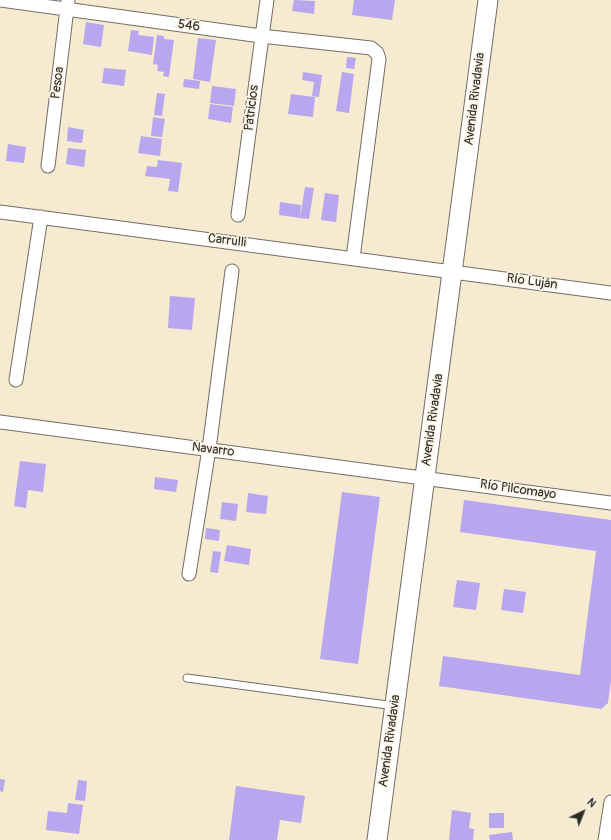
<!DOCTYPE html>
<html>
<head>
<meta charset="utf-8">
<style>
  body { margin:0 }
  #map { position:relative; width:611px; height:840px; overflow:hidden; background:#f6ead1; font-family:Pangolin,sans-serif }
  canvas { display:block }
  .north { position:absolute; left:563px; top:792px; width:40px; height:40px; -webkit-text-stroke:3px #fcf5e5; paint-order:stroke; rotate:43deg; font-size:11px; font-weight:700; line-height:16px; text-align:center; color:#2b2b2b }
  .north::after { content:''; display:block; margin:auto; width:14px; height:18px; background:#2b2b2b; clip-path:polygon(50% 0,100% 100%,50% 72%,0 100%) }
</style>
</head>
<body>
<div id="map">
<canvas width="611" height="840"></canvas>
<div class="north">N</div>
</div>
<script>
const c = document.querySelector('canvas').getContext('2d');
c.lineJoin = 'round';
function paint(path, color) {
  c.fillStyle = color;
  c.fill(path, 'evenodd');
}
function shape(rows) {
  const path = new Path2D();
  for (const r of rows) {
    path.moveTo(r[0], r[1]);
    for (let i = 2; i < r.length; i += 2) path.lineTo(r[i], r[i + 1]);
  }
  return path;
}
function strokePath(path, color, width, dash) {
  c.strokeStyle = color;
  c.lineWidth = width;
  c.lineCap = dash ? 'butt' : 'round';
  c.setLineDash(dash || []);
  c.stroke(path);
}
function write(font, color, halo, rows, align = 'center') {
  c.font = font + ' Pangolin,sans-serif';
  c.lineWidth = 3.5;
  c.setLineDash([]);
  c.textBaseline = 'middle';
  c.strokeStyle = halo;
  c.fillStyle = color;
  for (const [text, x, y, turn = 0] of rows) {
    c.save();
    c.translate(x, y);
    c.rotate((+turn || 0) * Math.PI / 180);
    c.textAlign = isNaN(turn) ? turn : align;
    if (halo) c.strokeText(text, 0, 0);
    c.fillText(text, 0, 0);
    c.restore();
  }
}
paint(shape([
  [294,0,315,1,314,14,292,11],
  [354,0,395,0,392,20,352,15],
  [86,22,104,25,101,47,83,44],
  [131,30,139,31,138,35,154,37,152,55,128,51],
  [157,35,164,36,164,39,174,40,169,77,163,76,164,72,157,71,158,65,153,64],
  [198,38,216,40,210,82,193,79],
  [347,57,356,58,354,69,346,68],
  [104,68,126,70,124,86,102,83],
  [303,72,322,75,319,97,312,96,314,82,302,80],
  [342,72,354,74,349,113,336,111],
  [184,79,200,81,199,89,183,87],
  [212,86,236,89,234,106,210,103],
  [157,93,165,94,162,116,154,115],
  [291,94,315,97,313,117,288,114],
  [210,104,233,107,231,123,208,119],
  [153,117,165,119,162,137,151,136],
  [68,127,84,130,82,143,67,141],
  [141,136,162,139,160,156,138,153],
  [8,144,26,147,24,163,6,161],
  [68,148,86,150,84,167,66,164],
  [158,160,182,163,178,192,168,191,170,179,145,176,147,166,157,167],
  [305,187,314,188,309,219,300,218],
  [325,193,339,195,336,222,321,220],
  [280,202,301,205,300,218,279,215],
  [170,296,195,298,192,330,168,328],
  [20,461,46,464,43,492,28,490,26,508,14,506],
  [155,477,178,480,176,492,154,489],
  [342,492,380,497,358,664,320,659],
  [248,493,268,496,266,514,246,512],
  [464,500,611,520,611,680,608,703,601,709,439,686,443,656,580,675,596,551,460,532],
  [222,502,238,504,236,521,220,519],
  [206,528,220,530,219,541,205,539],
  [227,545,251,549,249,565,224,561],
  [213,551,221,552,218,573,210,572],
  [457,580,480,583,476,610,453,607],
  [504,589,526,592,523,613,501,610],
  [0,779,5,780,3,792,0,791],
  [78,780,87,781,85,801,75,800],
  [236,786,305,796,301,823,280,820,277,840,229,840],
  [68,803,83,805,79,834,46,830,48,811,67,813],
  [452,810,471,813,469,828,474,829,473,840,449,840],
  [489,813,504,813,504,828,489,828],
  [512,832,513,840,490,840,489,835]
]), '#b8a6ee');
const service = shape([
  [187,678,395,706]
]);
const minor = shape([
  [0,0,261,36,371,48,377,53,379,59,353,258],
  [48,166,68,0],
  [0,212,611,293],
  [238,215,267,0],
  [16,380,41,217],
  [0,422,611,503],
  [189,574,209,449,232,271],
  [605,840,611,802]
]);
const secondary = shape([
  [377,840,488,0]
]);
strokePath(service, '#726e65', 9);
strokePath(minor, '#726e65', 15);
strokePath(secondary, '#726e65', 21);
strokePath(service, '#fff', 7);
strokePath(minor, '#fff', 13);
strokePath(secondary, '#fff', 19);
write('13px', '#2b2b2b', '#fcf5e5', [
  ["546",189,26,8],
  ["Pesoa",58,83,-83],
  ["Avenida Rivadavia",475,99,-83],
  ["Patricios",252,108,-83],
  ["Carrulli",227,241,7],
  ["Río Luján",532,282,8],
  ["Avenida Rivadavia",433,420,-82],
  ["Navarro",213,450,7],
  ["Río Pilcomayo",518,490,8],
  ["Avenida Rivadavia",390,741,-82]
]);
</script>
</body>
</html>
